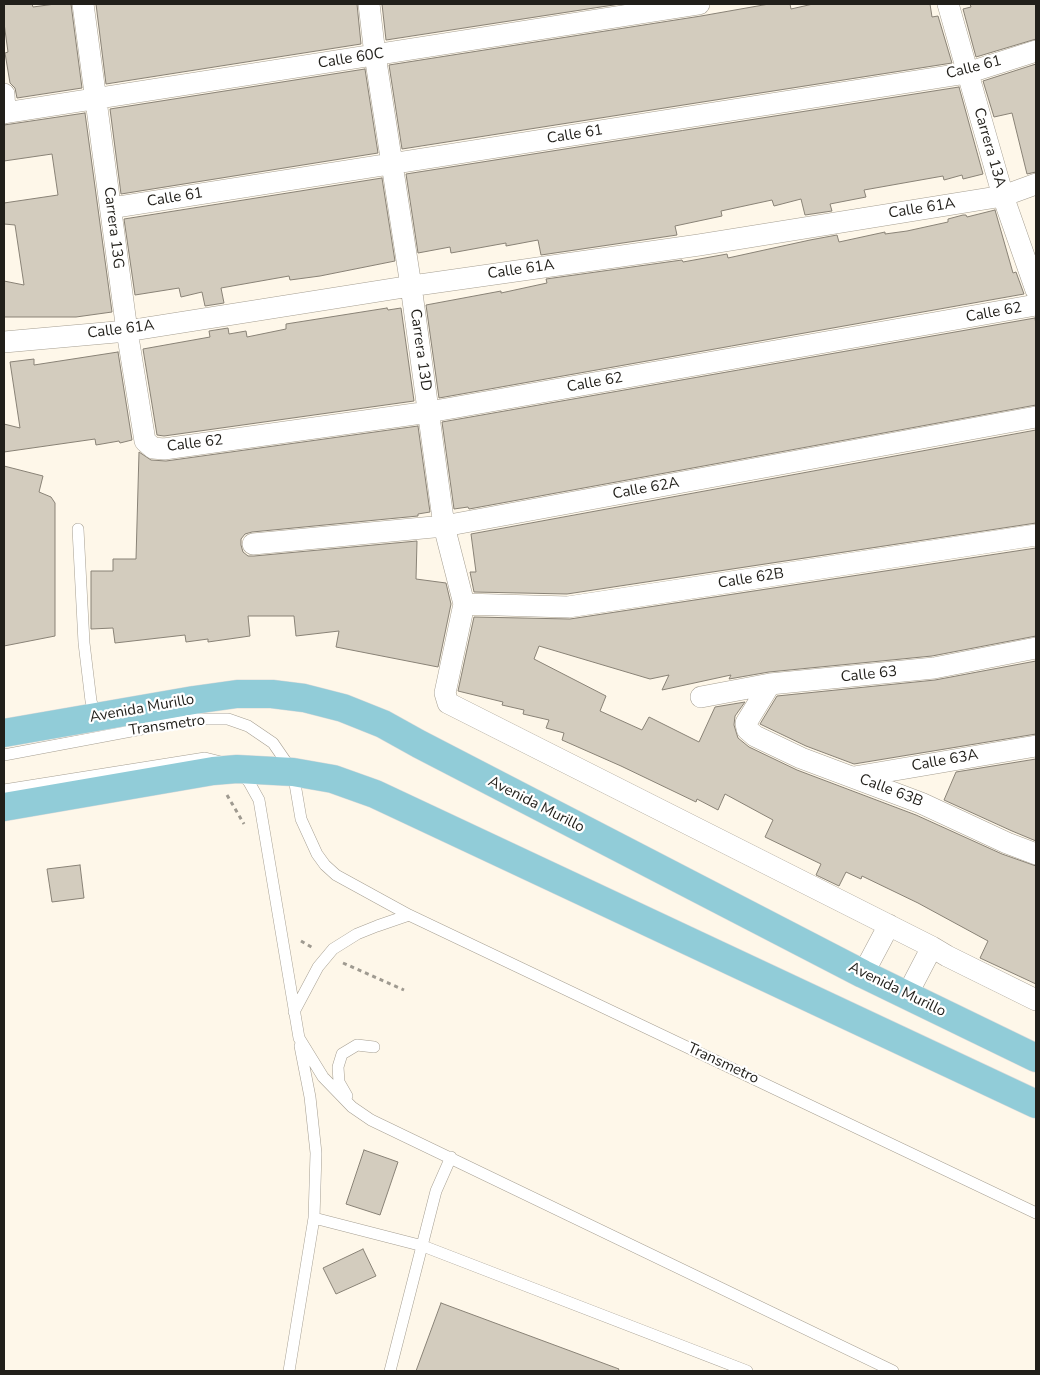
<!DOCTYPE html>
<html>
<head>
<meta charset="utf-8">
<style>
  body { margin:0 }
  #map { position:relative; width:1040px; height:1375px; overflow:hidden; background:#fef7e9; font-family:"Nunito Sans",sans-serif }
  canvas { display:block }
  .frame { position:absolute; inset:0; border:5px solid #211f1a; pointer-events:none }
</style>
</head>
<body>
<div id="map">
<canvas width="1040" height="1375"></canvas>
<div class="frame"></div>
</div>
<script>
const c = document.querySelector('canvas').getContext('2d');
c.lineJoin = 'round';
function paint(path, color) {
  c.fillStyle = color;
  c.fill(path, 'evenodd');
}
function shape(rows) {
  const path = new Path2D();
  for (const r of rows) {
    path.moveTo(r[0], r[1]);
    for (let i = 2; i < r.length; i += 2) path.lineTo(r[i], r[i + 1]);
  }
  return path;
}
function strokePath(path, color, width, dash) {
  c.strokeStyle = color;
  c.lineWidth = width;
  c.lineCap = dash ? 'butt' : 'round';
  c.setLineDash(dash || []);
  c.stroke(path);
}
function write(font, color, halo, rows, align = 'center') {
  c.font = font + ' "Nunito Sans",sans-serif';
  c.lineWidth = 4.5;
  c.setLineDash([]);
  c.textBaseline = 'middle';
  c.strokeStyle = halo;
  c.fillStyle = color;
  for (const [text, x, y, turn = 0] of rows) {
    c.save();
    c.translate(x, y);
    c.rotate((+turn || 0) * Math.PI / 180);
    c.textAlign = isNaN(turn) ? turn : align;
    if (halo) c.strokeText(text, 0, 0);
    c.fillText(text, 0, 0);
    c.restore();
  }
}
const building = shape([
  [4,4,32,4,33,7,55,4,71,4,82,88,17,98,15,88,10,83,5,53,8,52,4,23,4,4],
  [96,4,357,4,361,44,106,84,96,4],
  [382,4,620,4,386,40,382,4],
  [769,4,790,4,791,9,813,4,930,4,932,17,938,16,952,63,402,149,389,65,701,16,769,4],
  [970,4,1036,4,1036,39,976,57,963,9,971,7,970,4],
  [1036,64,1036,172,1027,174,1012,113,994,117,983,81,1036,64],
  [365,69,378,153,121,194,110,109,365,69],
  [959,87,983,174,963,179,962,175,944,180,943,176,864,190,866,197,830,204,832,211,805,215,801,199,774,206,772,200,721,211,722,216,675,226,677,235,541,255,538,240,506,246,506,243,451,253,450,247,418,253,406,174,959,87],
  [85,113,112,312,76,317,4,317,4,281,24,285,15,225,4,224,4,203,58,195,52,154,4,161,4,125,85,113],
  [382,178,395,261,320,276,290,280,289,276,221,288,224,303,205,306,202,292,181,297,179,288,135,295,124,219,382,178],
  [995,210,1013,273,1016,272,1024,294,439,398,426,305,501,291,501,293,547,283,546,279,682,260,683,262,727,254,728,258,810,240,837,235,839,242,885,232,885,234,907,231,948,222,948,219,963,215,966,215,967,217,995,210],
  [387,308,388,310,401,308,414,401,164,436,157,435,143,349,210,337,209,331,228,328,229,334,246,331,247,337,286,329,286,324,387,308],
  [1035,318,1036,325,1036,405,469,509,468,507,454,509,442,422,1035,318],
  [118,352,132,440,120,443,119,441,96,445,95,439,4,452,4,424,20,428,10,362,34,359,34,365,118,352],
  [418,426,430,512,418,514,418,516,252,532,245,534,241,539,241,545,243,552,248,556,254,556,417,541,416,579,446,583,451,604,438,667,336,647,339,631,296,636,294,616,248,616,250,636,208,642,208,639,186,642,185,635,115,643,113,628,91,629,91,571,113,571,113,559,136,559,139,452,151,460,166,461,418,426],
  [1036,430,1036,523,567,594,474,592,470,572,476,572,471,534,1036,430],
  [4,466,43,476,39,492,51,497,55,503,55,636,4,646,4,466],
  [1036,548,1036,636,932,656,769,672,729,679,731,675,662,690,669,675,650,679,539,646,534,659,606,696,600,711,642,730,649,717,699,742,715,707,745,702,735,716,734,725,738,738,749,747,797,770,916,815,1002,854,1036,866,1036,984,980,958,988,941,918,903,862,876,861,879,846,872,839,886,816,875,821,864,765,837,773,820,725,794,718,810,697,799,696,802,621,766,562,740,564,733,546,728,549,720,523,714,524,710,502,705,503,702,458,691,474,617,570,619,1036,548],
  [1036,661,1036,734,854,764,806,746,760,724,777,696,935,680,1036,661],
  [1036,759,1036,841,1012,831,944,800,956,772,1036,759],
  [80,865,84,898,52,902,47,869,80,865],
  [364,1150,398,1162,380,1215,346,1204,364,1150],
  [363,1249,376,1276,336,1294,323,1268,363,1249],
  [441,1303,619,1369,618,1371,416,1371,441,1303]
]);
paint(building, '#d3ccbe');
strokePath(building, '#898276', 1);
const service = shape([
  [78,529,84,643,91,701,96,717],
  [4,755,195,719,228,719,248,726,273,743,293,772,301,819,317,854,325,865,336,875,409,915,1036,1213],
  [240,772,249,782,259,800,299,1038,323,1077,352,1107,371,1120,893,1371],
  [4,790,205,758,221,762],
  [294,1012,318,967,333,949,357,934,377,926,409,915],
  [347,1096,339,1082,338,1067,342,1054,357,1045,374,1047],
  [314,1218,423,1246,747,1371],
  [289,1371,314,1218,316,1153,310,1097,300,1046],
  [390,1371,436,1191,451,1157]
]);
const minor = shape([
  [83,4,127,331,145,441,153,448,164,449,429,412,1036,305],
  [369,4,375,55,411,286,444,526,464,604,445,693,448,703,932,947,947,956,1036,1000],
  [948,4,1003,196,1036,290],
  [4,94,5,113],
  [4,113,699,4],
  [111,208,967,73,1036,51],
  [4,342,127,331,411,286,699,245,1003,196,1036,184],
  [253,544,444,526,1036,417],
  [464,604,568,607,1036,535],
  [770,684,746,723,747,729,755,736,801,758,921,803,1007,843,1036,854],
  [701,697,770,684,934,668,1036,648],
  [854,777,1036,746],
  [863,974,889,925],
  [907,995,932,947]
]);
const primary = shape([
  [4,733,194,700,237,694,272,694,304,698,343,708,383,724,419,744,863,974,1036,1058],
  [4,807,213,771,237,769,293,772,333,779,375,794,1036,1104]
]);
strokePath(service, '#a69f92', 12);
strokePath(minor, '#a69f92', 22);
strokePath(primary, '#dbdbda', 29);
strokePath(shape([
  [227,795,244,824],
  [301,941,313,948],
  [343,963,404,990]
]), '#9f9a90', 3, [4, 4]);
strokePath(service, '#fff', 11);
strokePath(minor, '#fff', 21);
strokePath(primary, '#91ccd8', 28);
write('15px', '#211f1a', '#fff', [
  ["Calle 60C",351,59,-9],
  ["Calle 61",974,68,-14],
  ["Calle 61",575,135,-9],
  ["Carrera 13A",989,148,74],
  ["Calle 61",175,198,-9],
  ["Calle 61A",922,209,-9],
  ["Carrera 13G",113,228,83],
  ["Calle 61A",521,270,-8],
  ["Calle 62",994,313,-10],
  ["Calle 61A",121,330,-7],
  ["Carrera 13D",420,350,82],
  ["Calle 62",595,383,-10],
  ["Calle 62",195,444,-7],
  ["Calle 62A",646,489,-10],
  ["Calle 62B",751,579,-9],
  ["Calle 63",869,675,-6],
  ["Avenida Murillo",142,709,-10],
  ["Transmetro",167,726,-8],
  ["Calle 63A",945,761,-10],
  ["Calle 63B",891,791,21],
  ["Avenida Murillo",536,805,27],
  ["Avenida Murillo",897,990,26],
  ["Transmetro",723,1064,25]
]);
</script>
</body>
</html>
